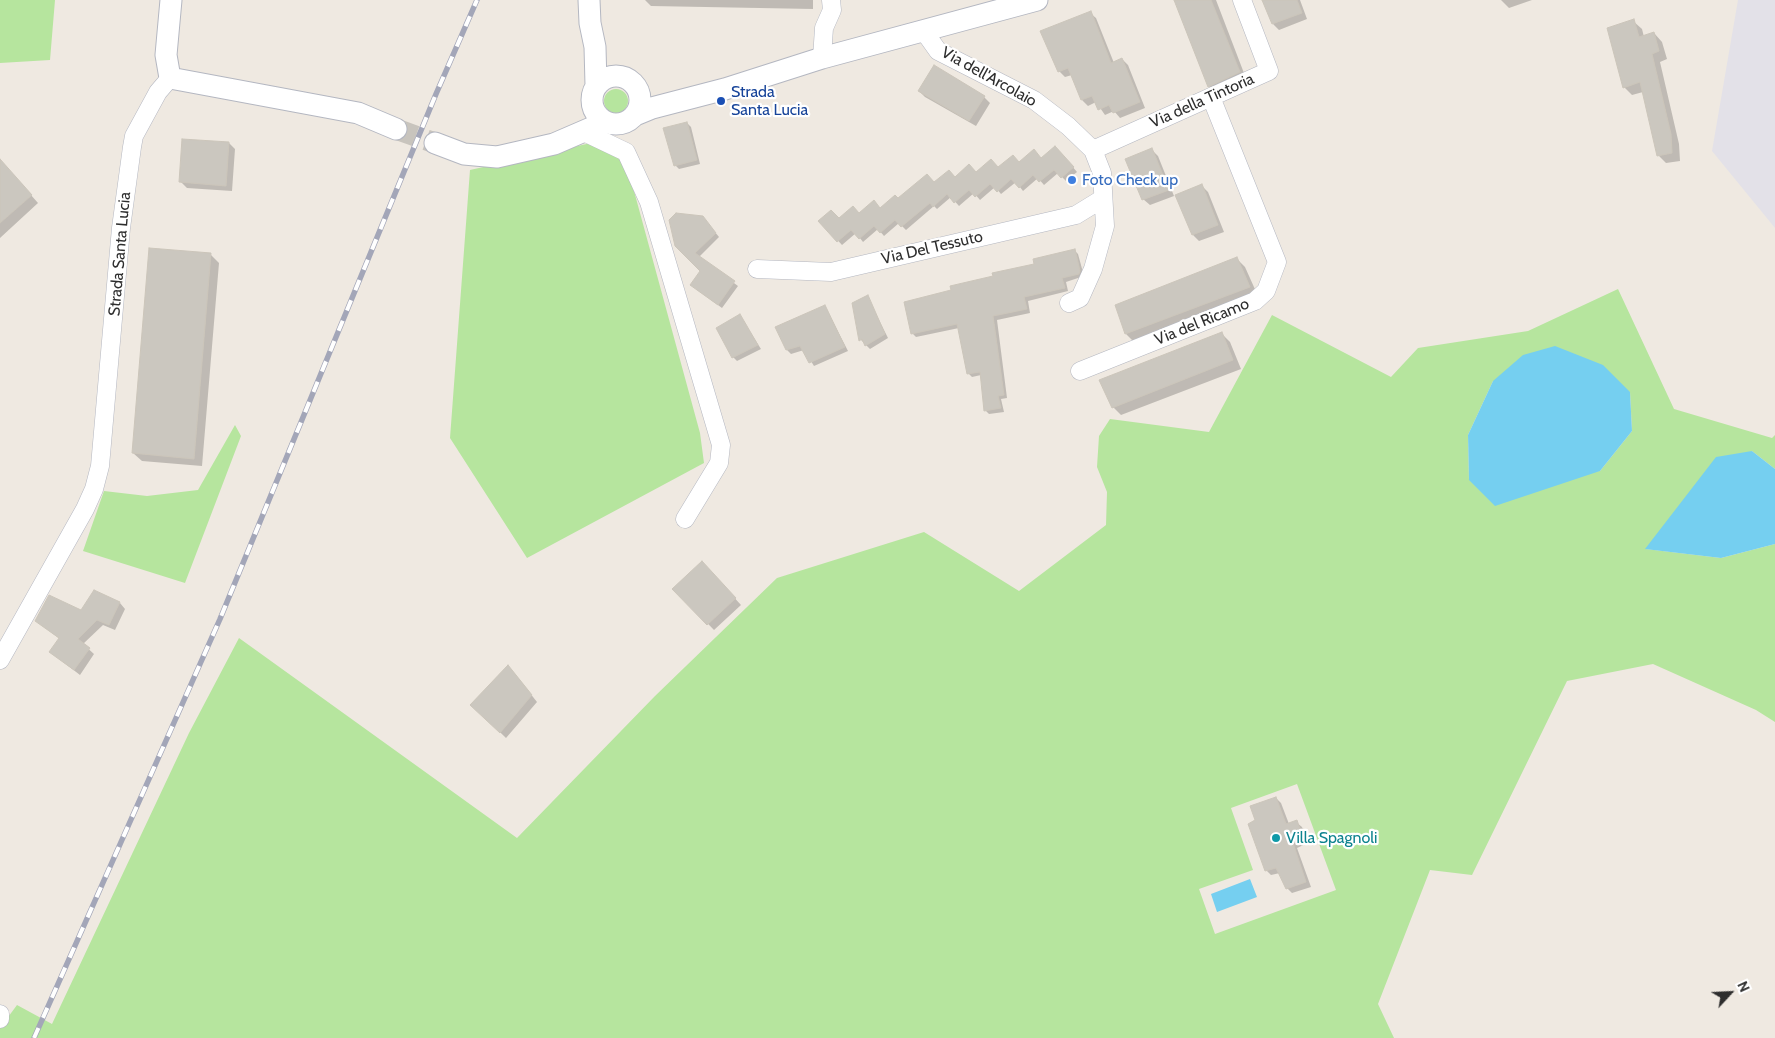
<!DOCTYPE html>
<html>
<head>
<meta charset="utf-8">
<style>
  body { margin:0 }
  #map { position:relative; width:1775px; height:1038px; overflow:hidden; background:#efe9e1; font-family:Cabin,sans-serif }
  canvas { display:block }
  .north { position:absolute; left:1705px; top:968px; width:50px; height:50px; -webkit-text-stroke:4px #fff; paint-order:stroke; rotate:65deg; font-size:14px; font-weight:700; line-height:20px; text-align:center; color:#2e2e2e }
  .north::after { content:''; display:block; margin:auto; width:18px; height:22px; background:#2e2e2e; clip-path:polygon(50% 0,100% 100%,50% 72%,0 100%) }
</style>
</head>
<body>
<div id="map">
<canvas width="1775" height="1038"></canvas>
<div class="north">N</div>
</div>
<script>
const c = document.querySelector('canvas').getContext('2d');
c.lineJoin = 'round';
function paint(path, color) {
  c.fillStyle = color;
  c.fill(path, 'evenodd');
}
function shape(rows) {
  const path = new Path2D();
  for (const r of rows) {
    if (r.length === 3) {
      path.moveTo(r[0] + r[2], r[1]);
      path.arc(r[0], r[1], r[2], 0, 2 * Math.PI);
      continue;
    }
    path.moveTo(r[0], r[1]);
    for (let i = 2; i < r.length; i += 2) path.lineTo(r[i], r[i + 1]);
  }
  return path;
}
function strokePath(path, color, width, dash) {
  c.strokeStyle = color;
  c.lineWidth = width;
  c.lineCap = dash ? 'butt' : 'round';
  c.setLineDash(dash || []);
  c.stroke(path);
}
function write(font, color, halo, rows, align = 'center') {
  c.font = font + ' Cabin,sans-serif';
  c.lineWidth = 4.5;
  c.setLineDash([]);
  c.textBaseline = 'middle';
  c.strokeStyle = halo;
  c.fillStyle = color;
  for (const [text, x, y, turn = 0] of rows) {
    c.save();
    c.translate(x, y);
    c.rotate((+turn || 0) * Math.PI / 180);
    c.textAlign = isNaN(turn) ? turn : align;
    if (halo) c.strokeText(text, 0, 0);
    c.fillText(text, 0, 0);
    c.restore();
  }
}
paint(shape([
  [1738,0,1775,0,1775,228,1712,151]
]), '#e3e1e8');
paint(shape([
  [0,0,55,0,50,60,0,63],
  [616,101,12],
  [591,143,625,158,700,433,704,463,527,558,450,438,470,170],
  [1618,289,1674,409,1772,438,1775,435,1775,469,1752,451,1646,549,1721,558,1775,544,1775,722,1756,710,1653,664,1567,681,1472,875,1430,870,1378,1004,1394,1038,0,1038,0,1028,17,1005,52,1024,189,733,239,638,517,838,655,696,777,578,924,532,1019,591,1106,525,1107,492,1097,467,1099,436,1110,419,1209,432,1272,315,1391,377,1418,348,1528,331],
  [1493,381,1630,392,1632,431,1600,471,1469,480,1468,435],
  [1297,784,1336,890,1215,934,1199,889,1253,870,1231,808],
  [235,425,241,436,185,583,83,551,104,491,147,496,198,490]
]), '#b6e59e');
paint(shape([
  [1555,346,1603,365,1630,392,1632,431,1600,471,1495,506,1469,480,1468,435,1493,381,1523,355],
  [1752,451,1775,469,1775,544,1721,558,1645,549,1716,457],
  [1250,879,1257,897,1217,912,1211,894]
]), '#75cff0');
paint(shape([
  [645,0,813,0,813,9,651,6],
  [1175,0,1216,0,1247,81,1218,94,1209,86],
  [1263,0,1300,0,1307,19,1279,30,1273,24],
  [1501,0,1532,0,1509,8],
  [1090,13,1096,18,1114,63,1122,59,1128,65,1145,108,1120,118,1114,111,1105,115,1096,102,1088,106,1082,100,1072,75,1065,77,1059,71],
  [1633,21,1642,29,1644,37,1654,33,1662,42,1667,59,1660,62,1679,144,1680,161,1666,163,1658,155,1643,92,1632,95,1624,87],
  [919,91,984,97,990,103,976,126,925,97],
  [687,123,691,127,700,164,679,169,675,165],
  [229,143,235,149,232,191,187,188,181,182],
  [1152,150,1158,156,1174,196,1150,205,1143,199],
  [1059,151,1077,172,1066,181,1058,173,1044,185,1038,178,1023,191,1016,182,1001,194,995,187,980,200,974,193,959,206,951,197,937,209,934,206,906,230,899,223,884,236,878,229,863,242,856,233,842,245,820,221,839,220,880,209,934,184,1041,159],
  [0,160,38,203,0,238],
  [1201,185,1208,192,1224,232,1199,241,1193,235,1177,195],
  [706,221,719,237,699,257,738,286,722,308,696,289,702,271,676,246],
  [1074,250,1078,254,1084,276,1066,282,1068,291,1028,301,1030,313,997,320,1007,398,1001,399,1004,412,989,414,985,410,981,375,972,377,968,373,959,328,916,337,912,333,952,291,1035,265],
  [211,255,219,263,202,466,142,461,133,453],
  [1237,259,1245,267,1258,296,1134,342,1126,334],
  [867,296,888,338,870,349,861,340,853,303],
  [825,306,848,351,814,366,804,350,791,354,787,350],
  [740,316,761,349,737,361,733,357],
  [1222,334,1230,342,1241,369,1121,415,1113,407],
  [708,569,741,605,714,630,674,589],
  [94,592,120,603,125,609,115,630,103,625,83,644,94,654,80,675,50,652,60,639,36,621,82,611],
  [514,673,537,702,506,738,472,705],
  [1276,798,1281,803,1289,824,1296,822,1302,827,1308,843,1297,848,1311,887,1292,893,1287,888,1280,873,1271,875,1266,870,1257,821]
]), '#0003');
const building = shape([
  [1174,0,1211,0,1240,72,1208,87,1174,0],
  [1262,0,1297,0,1302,13,1272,24,1262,0],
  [1091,11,1111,63,1122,58,1140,102,1113,113,1109,105,1098,110,1092,96,1081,100,1068,68,1058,72,1040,31,1091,11],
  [1634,19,1639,37,1654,32,1659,51,1652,54,1671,134,1672,153,1657,156,1640,82,1623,88,1607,28,1634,19],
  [934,65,985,96,969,121,918,91,934,65],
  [687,122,697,160,674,166,663,128,687,122],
  [182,139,229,142,226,186,179,182,182,139],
  [1055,146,1074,167,1061,178,1054,170,1039,182,1033,175,1019,188,1011,179,997,192,990,184,975,197,969,190,954,203,947,194,933,207,930,203,901,227,895,220,880,233,874,226,859,239,851,230,837,242,818,221,831,210,839,218,853,206,859,213,874,200,880,208,895,195,898,198,927,174,934,182,949,170,955,177,969,164,976,172,991,159,998,167,1013,155,1019,162,1034,149,1041,158,1055,146],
  [1152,148,1169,190,1142,200,1125,159,1152,148],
  [0,159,32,195,0,223,0,159],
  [1202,184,1218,225,1192,235,1175,195,1202,184],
  [676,213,703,216,716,233,695,253,735,281,718,305,690,285,700,271,675,246,669,220,676,213],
  [149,248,211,253,194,459,132,453,149,248],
  [1075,249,1080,271,1079,274,1062,278,1065,288,1024,297,1027,309,993,316,1004,395,998,396,1001,408,984,411,980,372,967,374,957,324,911,334,904,302,951,290,950,286,993,276,992,273,1034,264,1033,259,1075,249],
  [1237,257,1250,287,1125,334,1115,305,1237,257],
  [868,295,885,334,865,346,862,339,859,341,852,303,868,295],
  [825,305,845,347,809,363,800,346,786,350,775,327,825,305],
  [740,314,758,345,732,358,716,328,740,314],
  [1222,332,1233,360,1112,408,1099,380,1222,332],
  [702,561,736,598,707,625,672,589,702,561],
  [94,590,120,602,109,625,97,620,78,639,90,648,74,670,49,652,59,638,35,621,49,595,81,610,94,590],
  [508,665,532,695,500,733,470,705,508,665],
  [1276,797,1286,824,1297,820,1303,838,1293,843,1306,882,1286,889,1276,868,1265,871,1248,824,1255,820,1250,806,1276,797]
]);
paint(building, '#cbc7bf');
strokePath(building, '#cbc5ba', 1);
strokePath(shape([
  [396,129,435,143]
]), '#c8c4bd', 21, [21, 11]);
const minor = shape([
  [923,30,938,51,1034,100,1068,126,1093,150,1102,173,1105,226,1093,269,1080,298,1069,303],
  [822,58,824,28,832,10,831,0],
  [584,132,626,152,649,202,721,445,719,463,685,519],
  [1093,150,1269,71,1242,0],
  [757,269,831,272,1076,215,1102,199],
  [1080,371,1255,301,1266,291,1277,262,1211,97],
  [0,660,85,509,94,489,100,466,121,228,132,147,134,136,158,92,170,78],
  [0,1014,0,1019]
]);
const tertiary = shape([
  [171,0,166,55,170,78,358,113,396,129],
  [589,0,590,23,595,47,596,85],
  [616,100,24],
  [635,115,652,108,725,89,822,58,1037,0],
  [435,143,464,154,497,157,554,144,605,122]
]);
strokePath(minor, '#b4b7c1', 19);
strokePath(tertiary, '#b4b7c1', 23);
strokePath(minor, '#fff', 18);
strokePath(tertiary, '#fff', 21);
const rail = shape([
  [34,1038,220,619,436,94,477,0]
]);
strokePath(rail, '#a3a6b8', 5.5);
strokePath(rail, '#fff', 4, [11]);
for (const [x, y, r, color] of [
  [721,101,5,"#1a4fb4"],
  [1072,180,5,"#3f7fe0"],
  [1276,838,5,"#0f9aa8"]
]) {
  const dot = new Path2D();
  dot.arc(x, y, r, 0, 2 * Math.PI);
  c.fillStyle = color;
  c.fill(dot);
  strokePath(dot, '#fff', 2);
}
write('16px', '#2e2e2e', '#fff', [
  ["Via dell'Arcolaio",989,77,29],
  ["Via della Tintoria",1202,101,-24],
  ["Via Del Tessuto",932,248,-13],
  ["Strada Santa Lucia",120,254,-85],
  ["Via del Ricamo",1202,322,-22]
]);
write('16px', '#164399', '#fff', [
  ["Strada",731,92],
  ["Santa Lucia",731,110]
], 'left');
write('16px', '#366cbe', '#fff', [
  ["Foto Check up",1082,180]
], 'left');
write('16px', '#0d838f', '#fff', [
  ["Villa Spagnoli",1286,838]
], 'left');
</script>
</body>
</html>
